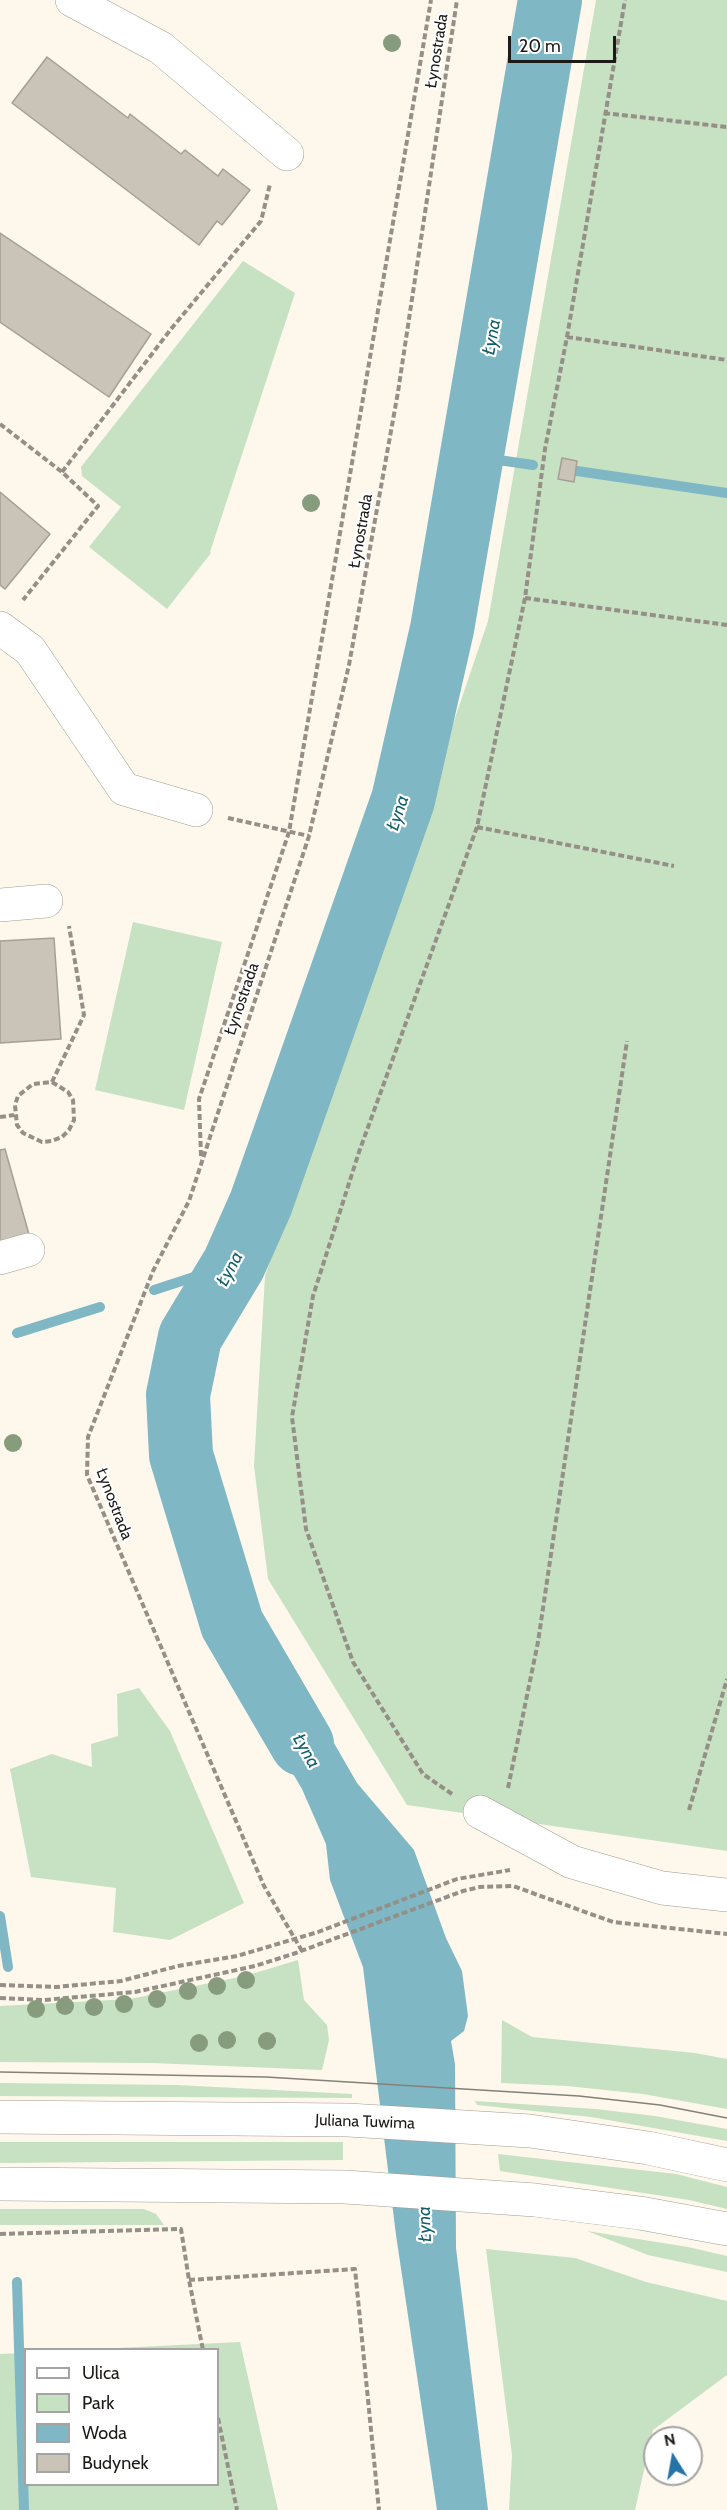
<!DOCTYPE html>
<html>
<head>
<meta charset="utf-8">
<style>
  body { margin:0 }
  #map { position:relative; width:727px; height:2510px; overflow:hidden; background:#fef7eb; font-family:Cabin,sans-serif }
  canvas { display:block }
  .legend { position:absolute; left:24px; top:2348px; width:195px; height:138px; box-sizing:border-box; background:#fff; border:2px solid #a5a4a2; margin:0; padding:8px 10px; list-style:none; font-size:18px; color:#1d1b17 }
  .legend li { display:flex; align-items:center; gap:12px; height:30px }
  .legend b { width:30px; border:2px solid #a5a4a2 }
  .north { position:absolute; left:643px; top:2426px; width:60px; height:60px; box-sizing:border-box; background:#fff; border:2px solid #a5a4a2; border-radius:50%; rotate:349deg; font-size:16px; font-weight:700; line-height:24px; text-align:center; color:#1d1b17 }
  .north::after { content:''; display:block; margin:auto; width:21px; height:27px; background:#2674a6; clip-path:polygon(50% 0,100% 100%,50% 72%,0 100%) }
  .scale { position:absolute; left:508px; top:36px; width:108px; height:27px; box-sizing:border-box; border:3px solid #1d1b17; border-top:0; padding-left:8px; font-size:18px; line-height:21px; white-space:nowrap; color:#1d1b17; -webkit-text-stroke:4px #fff; paint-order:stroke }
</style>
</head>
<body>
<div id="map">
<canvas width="727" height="2510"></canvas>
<ul class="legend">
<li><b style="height:8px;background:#fff"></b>Ulica</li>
<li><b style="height:16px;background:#c7e1c3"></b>Park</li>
<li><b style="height:16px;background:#7fb7c5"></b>Woda</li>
<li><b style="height:16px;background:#cac3b8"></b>Budynek</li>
</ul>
<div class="north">N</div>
<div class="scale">20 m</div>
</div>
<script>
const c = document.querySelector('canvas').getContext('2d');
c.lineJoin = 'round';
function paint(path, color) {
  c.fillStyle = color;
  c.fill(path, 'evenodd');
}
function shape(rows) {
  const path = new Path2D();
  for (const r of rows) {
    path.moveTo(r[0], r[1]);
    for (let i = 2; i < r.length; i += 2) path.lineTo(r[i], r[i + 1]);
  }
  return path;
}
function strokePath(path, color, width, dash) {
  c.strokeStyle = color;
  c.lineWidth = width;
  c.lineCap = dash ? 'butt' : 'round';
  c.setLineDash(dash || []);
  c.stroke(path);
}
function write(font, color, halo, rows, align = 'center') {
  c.font = font + ' Cabin,sans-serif';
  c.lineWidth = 4.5;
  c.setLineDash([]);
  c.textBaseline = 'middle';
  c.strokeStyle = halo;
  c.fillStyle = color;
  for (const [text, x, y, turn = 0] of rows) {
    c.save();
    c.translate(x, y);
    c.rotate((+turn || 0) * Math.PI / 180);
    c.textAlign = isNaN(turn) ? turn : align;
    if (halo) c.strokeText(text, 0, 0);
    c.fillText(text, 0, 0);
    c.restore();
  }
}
paint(shape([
  [596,0,727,0,727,1851,407,1805,268,1579,254,1466,265,1276,488,621],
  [243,261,295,293,210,552,211,553,167,609,89,547,121,507,82,476,81,467],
  [133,922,222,942,184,1110,95,1090],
  [139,1688,170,1731,244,1903,170,1940,113,1932,116,1888,31,1877,10,1769,52,1754,92,1767,91,1744,118,1736,117,1694],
  [298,1960,304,2000,327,2025,329,2040,322,2070,153,2063,0,2062,0,2006,130,1999,245,1976],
  [502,2020,532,2037,695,2053,727,2059,727,2109,643,2094,567,2086,501,2083],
  [0,2083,177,2085,352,2094,352,2098,0,2096],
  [475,2101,596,2109,655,2116,727,2129,727,2141,591,2117,477,2105],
  [0,2142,343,2142,343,2160,0,2163],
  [498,2154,676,2174,727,2187,727,2209,689,2200,500,2171],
  [0,2209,144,2209,156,2214,164,2225,0,2225],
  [587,2231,688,2247,727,2256,727,2272,648,2255],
  [486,2249,575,2258,646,2282,727,2301,727,2375,653,2430,635,2510,509,2510,512,2455],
  [240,2342,278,2510,0,2510,0,2354,25,2353,26,2484,218,2484,218,2350,98,2349]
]), '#c7e1c3');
paint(shape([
  [285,1658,357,1783,414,1850,446,1938,462,1971,468,2016,464,2031,451,2041,455,2064,456,2248,488,2510,437,2510,396,2235,363,1967,330,1880,326,1844,302,1789,235,1676]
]), '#7fb7c5');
strokePath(shape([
  [471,456,533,465],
  [577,471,727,493],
  [154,1290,234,1264],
  [17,1333,100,1307],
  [0,1916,8,1967],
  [17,2282,24,2510]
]), '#7fb7c5', 10);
strokePath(shape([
  [302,1744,232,1624,181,1455,178,1395,190,1337,234,1264,261,1203,403,800,442,629,550,0]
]), '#7fb7c5', 64);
const building = shape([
  [47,57,128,118,130,114,181,154,185,150,218,176,223,169,250,190,222,225,217,221,199,245,12,103,47,57],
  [0,233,151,334,109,397,0,322,0,233],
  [562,458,577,461,574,482,558,479,562,458],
  [0,492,50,534,5,589,0,585,0,492],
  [54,938,61,1039,0,1043,0,941,54,938],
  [5,1149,30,1238,0,1247,0,1150,5,1149]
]);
paint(building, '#cac3b8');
strokePath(building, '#a69f94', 1.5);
const minor = shape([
  [72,0,161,48,287,154],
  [0,628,30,650,124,789,196,810],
  [0,905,46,901],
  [0,1258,28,1250],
  [480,1812,572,1862,662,1888,727,1895]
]);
const major = shape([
  [0,2117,348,2120,530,2131,648,2148,727,2165],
  [0,2184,345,2187,535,2200,640,2213,727,2229]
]);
strokePath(minor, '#a39c92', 34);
strokePath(major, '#a39c92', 34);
strokePath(shape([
  [604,113,727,127],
  [567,337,727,360],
  [0,424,62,472,98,506,23,600],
  [62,472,171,329,261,221,270,184],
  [525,598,727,625],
  [228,818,309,836],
  [477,827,674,866],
  [52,1082,68,1092,73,1100,74,1120,69,1130,62,1137,52,1141,42,1142,23,1133,17,1125,15,1105,18,1096,33,1084,52,1082,84,1015,69,926],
  [0,1117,14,1115],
  [201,1156,199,1099,289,832,431,0],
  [508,1788,538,1642,627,1041],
  [452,1794,423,1774,353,1662,306,1529,292,1417,313,1296,359,1152,477,827,525,598,545,449,567,337,625,0],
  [689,1810,727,1679],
  [302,1951,264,1886,87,1475,88,1437,153,1271,189,1201,309,836,349,665,398,392,457,0],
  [0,1985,56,1987,121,1981,178,1966,237,1956,318,1932,457,1879,510,1870],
  [0,1998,44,2000,135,1992,255,1966,293,1954,463,1891,480,1887,513,1886,613,1922,727,1934],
  [0,2234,181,2229,189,2280,203,2350],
  [189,2280,355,2269,379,2510],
  [218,2418,237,2510]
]), '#948f87', 4, [6, 3]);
strokePath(minor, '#fff', 33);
strokePath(major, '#fff', 33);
strokePath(shape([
  [0,2072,266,2077,579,2096,660,2105,727,2118]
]), '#858179', 1.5);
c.fillStyle = '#879c7c';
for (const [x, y] of [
  [392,43],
  [311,503],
  [13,1443],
  [246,1980],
  [217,1986],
  [188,1991],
  [157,1999],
  [124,2004],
  [65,2006],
  [94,2007],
  [36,2009],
  [227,2040],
  [267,2041],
  [199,2043]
]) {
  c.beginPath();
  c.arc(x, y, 9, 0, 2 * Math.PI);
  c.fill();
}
write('16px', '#1d1b17', '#fff', [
  ["Łynostrada",437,51,-81],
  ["Łynostrada",361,531,-80],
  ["Łynostrada",242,999,-71],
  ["Łynostrada",114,1504,69],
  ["Juliana Tuwima",365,2122,2]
]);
write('italic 18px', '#135f6e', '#fff', [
  ["Łyna",492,337,-80],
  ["Łyna",398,813,-72],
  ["Łyna",230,1269,-62],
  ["Łyna",306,1751,60],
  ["Łyna",425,2224,-92]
]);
</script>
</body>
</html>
